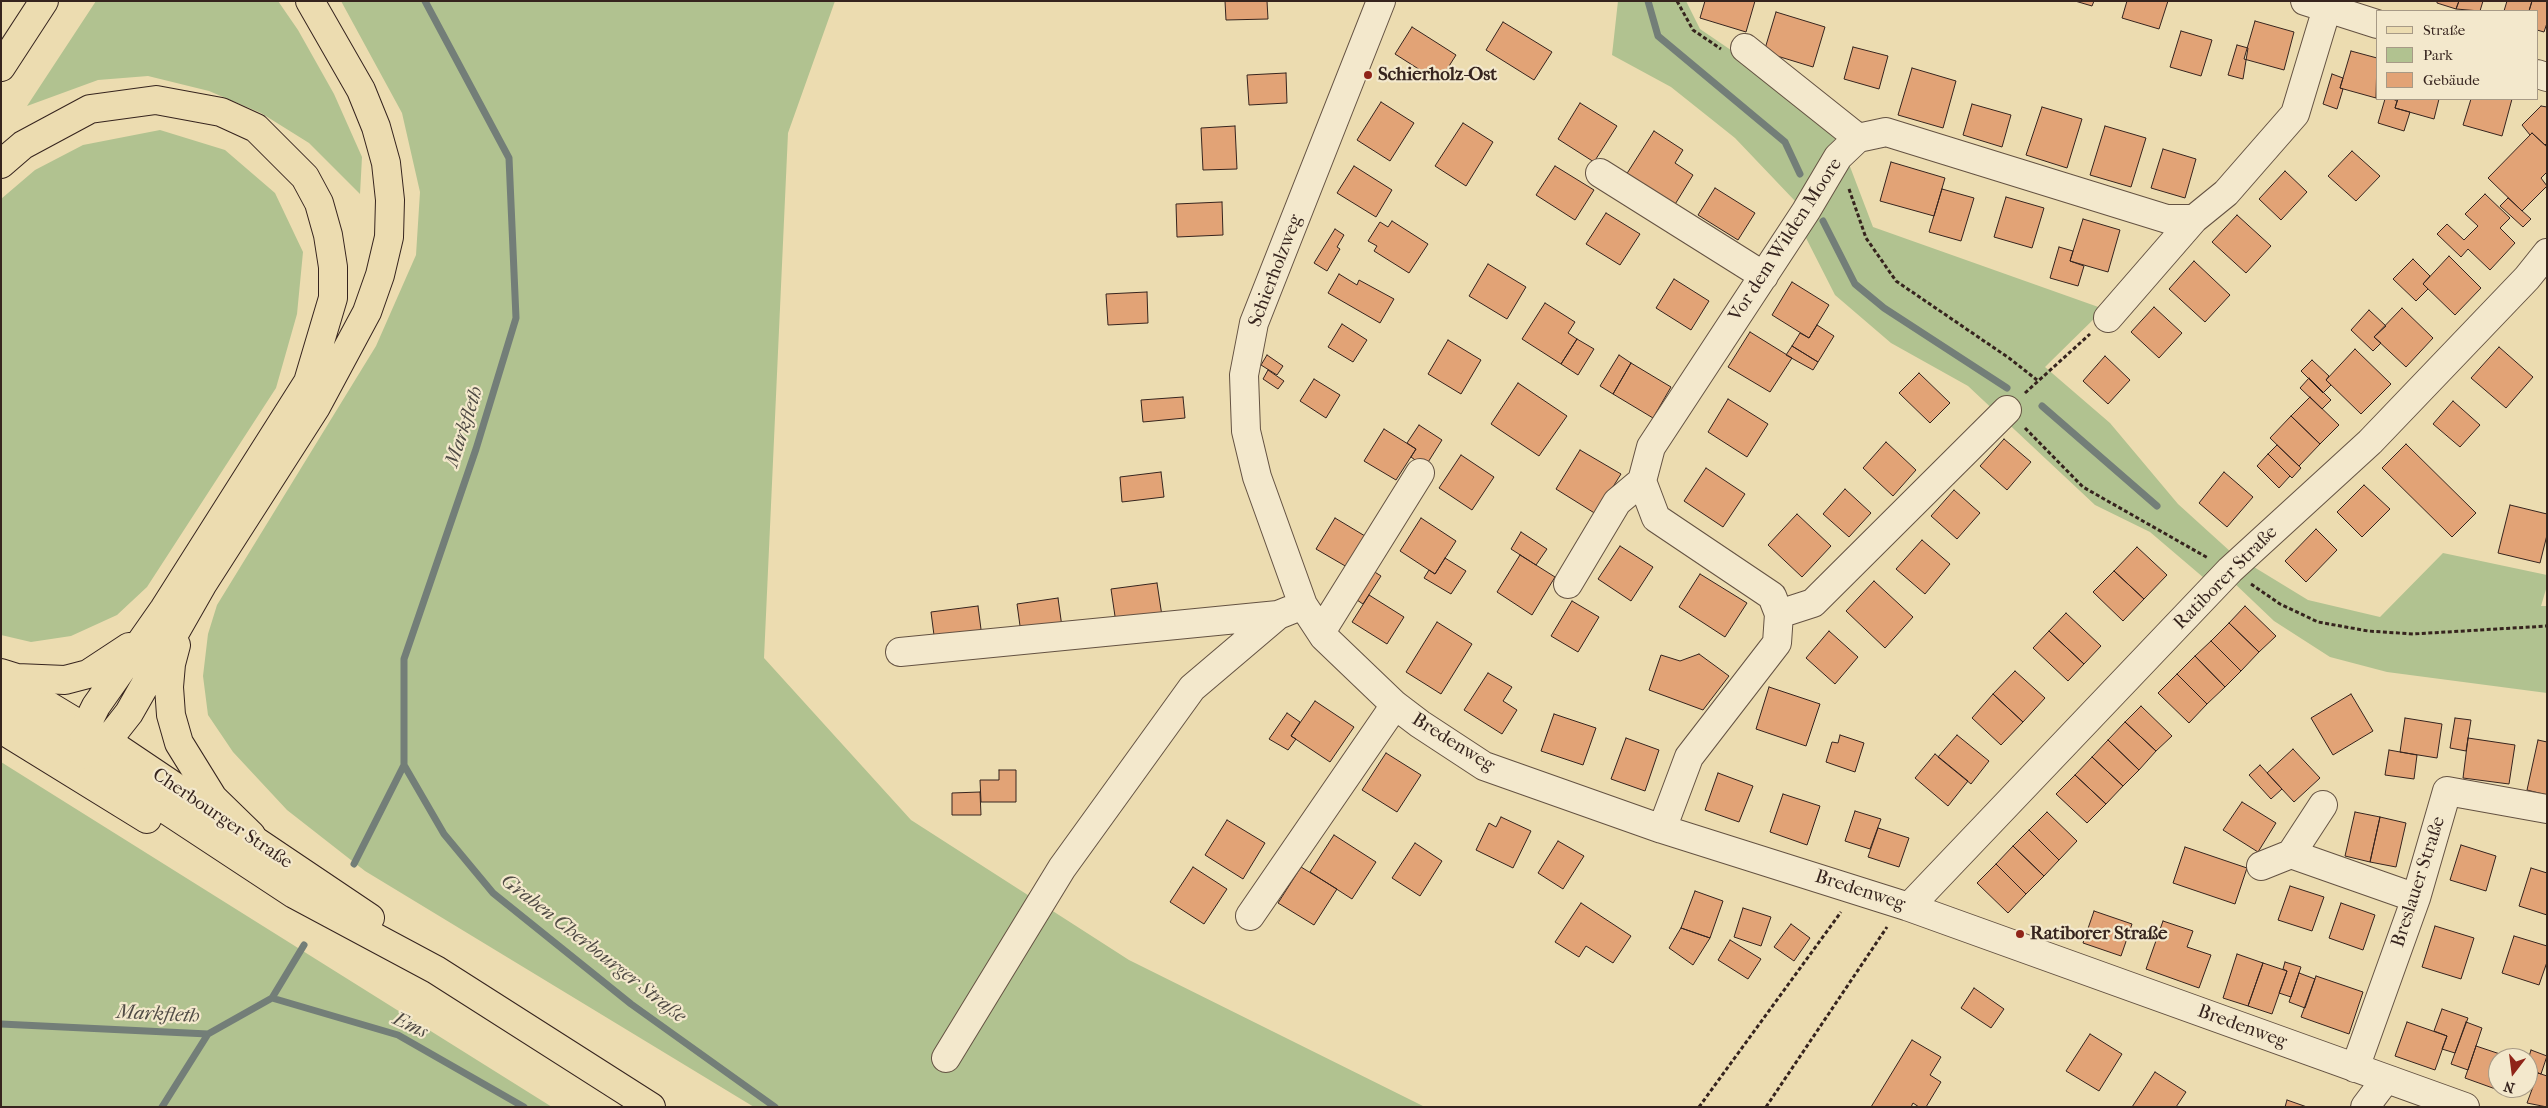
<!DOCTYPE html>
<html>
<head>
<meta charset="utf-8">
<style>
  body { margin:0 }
  #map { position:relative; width:2548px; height:1108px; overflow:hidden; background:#ecdcb0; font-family:"IM FELL French Canon",serif }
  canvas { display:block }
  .frame { position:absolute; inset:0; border:2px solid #36241e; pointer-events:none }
  .legend { position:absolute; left:2376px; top:10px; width:162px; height:90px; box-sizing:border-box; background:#f3e8cc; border:1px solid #a79a86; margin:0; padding:6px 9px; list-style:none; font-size:15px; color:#36241e }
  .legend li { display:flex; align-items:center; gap:10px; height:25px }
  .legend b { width:25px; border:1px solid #a79a86 }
  .north { position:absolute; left:2488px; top:1048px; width:50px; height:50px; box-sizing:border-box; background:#f3e8cc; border:1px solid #a79a86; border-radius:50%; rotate:195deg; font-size:14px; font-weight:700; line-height:20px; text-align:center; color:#36241e }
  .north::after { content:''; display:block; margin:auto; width:18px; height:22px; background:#8f2418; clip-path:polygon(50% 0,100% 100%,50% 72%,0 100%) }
</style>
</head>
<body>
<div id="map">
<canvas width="2548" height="1108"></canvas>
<div class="frame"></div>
<ul class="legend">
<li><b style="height:6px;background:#ecdcb0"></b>Straße</li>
<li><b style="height:14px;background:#b1c290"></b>Park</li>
<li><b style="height:14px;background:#e2a376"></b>Gebäude</li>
</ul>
<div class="north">N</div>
</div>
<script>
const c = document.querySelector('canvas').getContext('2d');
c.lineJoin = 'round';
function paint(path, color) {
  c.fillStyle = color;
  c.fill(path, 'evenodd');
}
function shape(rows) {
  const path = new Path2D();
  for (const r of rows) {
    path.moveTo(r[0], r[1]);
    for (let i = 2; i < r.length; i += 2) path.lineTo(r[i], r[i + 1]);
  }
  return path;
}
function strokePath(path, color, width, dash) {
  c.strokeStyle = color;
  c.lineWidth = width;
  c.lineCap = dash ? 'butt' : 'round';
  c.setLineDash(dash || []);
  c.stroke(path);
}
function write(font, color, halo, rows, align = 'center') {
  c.font = font + ' "IM FELL French Canon",serif';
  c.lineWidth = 4.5;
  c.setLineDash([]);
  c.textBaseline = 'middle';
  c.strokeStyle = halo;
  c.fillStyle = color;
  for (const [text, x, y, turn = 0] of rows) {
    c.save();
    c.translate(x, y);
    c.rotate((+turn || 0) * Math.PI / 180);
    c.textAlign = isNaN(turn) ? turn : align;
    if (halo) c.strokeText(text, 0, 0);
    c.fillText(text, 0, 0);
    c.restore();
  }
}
paint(shape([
  [96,1,278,1,298,30,334,94,362,157,360,194,309,143,261,113,209,91,148,76,98,80,27,106],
  [341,1,835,1,788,133,764,658,911,820,1129,960,1425,1107,754,1107,365,871,287,810,233,752,208,715,203,676,208,634,217,605,376,346,416,255,420,192,402,113],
  [1618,1,1686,1,1700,29,1747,61,1837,136,1795,201,1735,138,1671,87,1612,55],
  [160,130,225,150,275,193,303,252,297,314,276,388,147,587,117,615,71,636,31,642,1,635,1,199,35,170,83,145],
  [1849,164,1873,227,2104,309,2045,367,2110,423,2178,504,2232,553,2204,578,2150,532,2095,505,1968,386,1891,343,1835,295,1805,236],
  [2443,553,2547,575,2547,586,2541,606,2547,606,2547,693,2387,672,2330,657,2274,621,2232,581,2249,564,2308,600,2380,617],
  [1,762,552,1107,1,1107]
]), '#b1c290');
strokePath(shape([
  [1648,1,1658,36,1785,142,1800,174],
  [1823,221,1855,284,1884,308,2007,388],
  [2042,406,2157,506],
  [404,765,444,834,493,893,631,1004,775,1107],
  [354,864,404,765,404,659,476,449,516,318,509,158,425,1],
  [272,998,398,1035,524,1107],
  [1,1024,208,1034,272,998,304,945],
  [162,1107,208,1034]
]), '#737e78', 7);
const building = shape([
  [1225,1,1267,1,1268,19,1226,20,1225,1],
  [1705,1,1755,1,1746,32,1700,18,1705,1],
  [2075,1,2094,1,2092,6,2075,1],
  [2127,1,2168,1,2159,29,2122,18,2127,1],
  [2437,1,2459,1,2456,9,2437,3,2437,1],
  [2459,1,2483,1,2480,11,2456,9,2459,1],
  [2507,1,2532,1,2529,11,2504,11,2507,1],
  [2532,1,2547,1,2547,23,2544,32,2537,30,2537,11,2529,11,2532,1],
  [1776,12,1825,27,1813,67,1764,52,1776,12],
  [2255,21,2294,32,2284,70,2244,59,2255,21],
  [1503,22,1552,52,1534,80,1486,50,1503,22],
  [1412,27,1456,55,1439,82,1395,54,1412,27],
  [2181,31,2212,40,2201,76,2170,67,2181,31],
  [2237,45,2248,48,2243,79,2228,75,2237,45],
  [1853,47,1888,56,1879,89,1844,79,1853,47],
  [2351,51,2377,58,2376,98,2340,88,2351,51],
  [1912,68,1956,81,1943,128,1898,115,1912,68],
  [1286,73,1287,103,1249,105,1247,75,1286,73],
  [2332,74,2343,78,2340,88,2343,89,2337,109,2323,104,2332,74],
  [2385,99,2393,99,2397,101,2395,108,2410,112,2404,131,2378,123,2385,99],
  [2398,99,2439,99,2434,119,2395,108,2398,99],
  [2471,99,2512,99,2502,136,2463,125,2471,99],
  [1381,102,1414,123,1390,161,1357,140,1381,102],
  [1580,103,1617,126,1594,162,1558,139,1580,103],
  [1972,104,2011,115,2002,147,1963,135,1972,104],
  [2541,106,2547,107,2547,143,2545,145,2532,133,2530,135,2522,125,2541,106],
  [2042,107,2082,119,2067,168,2026,155,2042,107],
  [1463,123,1493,142,1466,186,1435,166,1463,123],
  [1235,126,1237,169,1203,170,1201,128,1235,126],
  [2105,126,2146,138,2131,187,2090,175,2105,126],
  [1654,131,1683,150,1675,163,1693,175,1674,206,1626,175,1654,131],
  [2532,133,2547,147,2547,172,2541,178,2547,186,2522,211,2488,178,2532,133],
  [2163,149,2196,159,2185,198,2151,188,2163,149],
  [2352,151,2380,176,2356,201,2328,176,2352,151],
  [1891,162,1945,178,1934,216,1880,201,1891,162],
  [1354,166,1392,190,1376,217,1337,193,1354,166],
  [1555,166,1594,190,1575,220,1536,195,1555,166],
  [2285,171,2307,192,2281,220,2259,199,2285,171],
  [1715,188,1755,213,1738,240,1698,215,1715,188],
  [1942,189,1974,198,1961,241,1929,232,1942,189],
  [2485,194,2510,218,2500,228,2515,243,2490,270,2468,249,2461,257,2437,234,2447,224,2464,240,2478,226,2465,214,2485,194],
  [2006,197,2044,208,2032,248,1994,237,2006,197],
  [2508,198,2531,219,2523,227,2500,206,2508,198],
  [1222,202,1223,235,1177,237,1176,204,1222,202],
  [1606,213,1640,234,1620,265,1586,244,1606,213],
  [2237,215,2271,246,2246,273,2212,242,2237,215],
  [2083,219,2120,230,2108,272,2070,261,2083,219],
  [1392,221,1428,244,1409,273,1374,251,1377,246,1368,241,1380,222,1388,227,1392,221],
  [1335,229,1344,235,1337,247,1340,249,1327,271,1314,263,1335,229],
  [2059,247,2073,251,2070,261,2084,266,2078,286,2050,278,2059,247],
  [2449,256,2481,288,2455,315,2423,284,2449,256],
  [2413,259,2430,276,2423,284,2428,289,2416,301,2393,279,2413,259],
  [2194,261,2230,295,2205,322,2169,289,2194,261],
  [1488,264,1526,287,1507,319,1469,296,1488,264],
  [1339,274,1357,285,1359,280,1394,299,1380,323,1328,293,1339,274],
  [1674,279,1709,301,1691,330,1656,308,1674,279],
  [1792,282,1829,305,1809,338,1772,315,1792,282],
  [1147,292,1148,323,1108,325,1106,294,1147,292],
  [1545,303,1575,322,1568,333,1577,339,1561,364,1522,339,1545,303],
  [2154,307,2182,333,2159,358,2131,332,2154,307],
  [2402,308,2433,338,2406,367,2374,337,2402,308],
  [2369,310,2386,326,2374,337,2381,343,2373,351,2351,330,2369,310],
  [1342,324,1367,340,1353,362,1328,347,1342,324],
  [1817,325,1834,336,1818,362,1792,346,1800,333,1809,338,1817,325],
  [1750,332,1792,358,1770,392,1728,367,1750,332],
  [1577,339,1594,349,1578,375,1561,364,1577,339],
  [1448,340,1481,360,1461,394,1428,374,1448,340],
  [1792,346,1818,362,1813,370,1786,355,1792,346],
  [2499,347,2533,377,2506,408,2471,378,2499,347],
  [2355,349,2391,384,2361,414,2326,380,2355,349],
  [1267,355,1283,366,1277,375,1261,365,1267,355],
  [1619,355,1631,363,1613,394,1600,386,1619,355],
  [2105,356,2130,380,2108,404,2083,381,2105,356],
  [2312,360,2329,376,2326,380,2331,385,2323,393,2301,371,2312,360],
  [1631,363,1671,387,1653,418,1613,394,1631,363],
  [1268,370,1284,381,1278,389,1263,379,1268,370],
  [1919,373,1950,403,1930,423,1899,393,1919,373],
  [2309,378,2331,400,2322,409,2300,388,2309,378],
  [1314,379,1340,395,1326,418,1300,401,1314,379],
  [1518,383,1567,416,1539,456,1491,424,1518,383],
  [1183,397,1185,418,1143,422,1141,400,1183,397],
  [2310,397,2339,425,2320,444,2291,416,2310,397],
  [1728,399,1768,424,1747,457,1708,432,1728,399],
  [2453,401,2480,425,2460,447,2433,424,2453,401],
  [2291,416,2320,444,2299,466,2270,438,2291,416],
  [1419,425,1442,440,1425,467,1411,457,1416,449,1407,443,1419,425],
  [1384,429,1416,449,1396,480,1364,461,1384,429],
  [2004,439,2031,462,2007,490,1980,466,2004,439],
  [1886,442,1916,470,1893,496,1863,468,1886,442],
  [2406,444,2476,513,2452,537,2382,468,2406,444],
  [2277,445,2301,468,2292,478,2268,454,2277,445],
  [1580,450,1621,474,1596,514,1556,489,1580,450],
  [2268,454,2290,476,2279,488,2257,466,2268,454],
  [1461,455,1494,477,1472,510,1439,488,1461,455],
  [1706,468,1745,494,1723,527,1684,501,1706,468],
  [1161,472,1164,497,1122,502,1120,477,1161,472],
  [2224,472,2253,497,2227,527,2199,503,2224,472],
  [2364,485,2390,509,2362,537,2337,512,2364,485],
  [1845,489,1871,513,1849,537,1823,514,1845,489],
  [1954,490,1980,513,1957,539,1931,516,1954,490],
  [2510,505,2547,514,2547,535,2540,563,2498,553,2510,505],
  [1797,514,1831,546,1802,577,1768,545,1797,514],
  [1335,518,1365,536,1347,567,1316,549,1335,518],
  [1421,518,1456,541,1435,574,1400,551,1421,518],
  [2316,529,2337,550,2306,582,2285,561,2316,529],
  [1521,532,1547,549,1536,565,1511,549,1521,532],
  [1922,540,1950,564,1925,594,1896,569,1922,540],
  [1620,546,1653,567,1631,601,1598,579,1620,546],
  [2137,547,2167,575,2144,599,2114,571,2137,547],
  [1520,555,1555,577,1532,615,1497,592,1520,555],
  [1445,558,1466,571,1451,594,1424,578,1429,570,1435,574,1445,558],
  [1370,569,1381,576,1363,604,1351,596,1370,569],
  [2114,571,2144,599,2123,621,2093,592,2114,571],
  [1700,574,1747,603,1725,637,1679,607,1700,574],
  [1874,581,1913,617,1885,648,1846,611,1874,581],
  [1157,583,1162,616,1116,623,1111,589,1157,583],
  [1369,595,1404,617,1387,644,1352,622,1369,595],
  [1058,598,1062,627,1021,633,1017,604,1058,598],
  [1572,601,1599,617,1578,652,1551,636,1572,601],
  [978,606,982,637,935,643,931,612,978,606],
  [2245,606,2276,636,2259,652,2229,623,2245,606],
  [2066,613,2101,646,2084,664,2049,631,2066,613],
  [1437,622,1472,644,1441,694,1406,672,1437,622],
  [2229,623,2259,652,2241,671,2211,641,2229,623],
  [1829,631,1858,657,1835,684,1806,658,1829,631],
  [2049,631,2084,664,2068,681,2033,648,2049,631],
  [2211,641,2241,671,2225,687,2195,656,2211,641],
  [1699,654,1729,676,1703,710,1649,690,1661,655,1680,661,1699,654],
  [2195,656,2225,687,2207,704,2177,674,2195,656],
  [2015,671,2045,698,2023,722,1993,694,2015,671],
  [1488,673,1512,687,1503,701,1517,710,1502,734,1464,710,1488,673],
  [2177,674,2207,704,2189,723,2158,693,2177,674],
  [1769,687,1820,704,1806,746,1756,729,1769,687],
  [1993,694,2023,722,2001,745,1972,718,1993,694],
  [2351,694,2373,731,2333,755,2311,718,2351,694],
  [1315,701,1354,727,1330,762,1291,736,1315,701],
  [2141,706,2172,736,2156,751,2125,722,2141,706],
  [1287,713,1300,722,1291,736,1296,739,1288,750,1269,739,1287,713],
  [1554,714,1596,728,1583,765,1541,751,1554,714],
  [2405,718,2442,724,2437,758,2400,752,2405,718],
  [2455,718,2471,720,2466,751,2450,748,2455,718],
  [2125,722,2156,751,2139,770,2108,740,2125,722],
  [1840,735,1864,743,1855,772,1826,762,1832,742,1838,743,1840,735],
  [1957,735,1989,761,1971,784,1938,757,1957,735],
  [1626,738,1659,750,1645,791,1611,779,1626,738],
  [2468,738,2515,745,2509,784,2463,778,2468,738],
  [2108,740,2139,770,2123,786,2092,757,2108,740],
  [2538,740,2547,742,2547,795,2527,790,2538,740],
  [2293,749,2320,778,2294,802,2267,773,2293,749],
  [2389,750,2417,755,2414,779,2385,775,2389,750],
  [1386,753,1421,775,1397,812,1362,790,1386,753],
  [1935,754,1968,781,1948,806,1915,778,1935,754],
  [2092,757,2123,786,2106,804,2075,775,2092,757],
  [2260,765,2282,789,2271,799,2249,775,2260,765],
  [999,770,1016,770,1016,802,981,802,980,780,999,780,999,770],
  [1718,773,1753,786,1739,822,1705,810,1718,773],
  [2075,775,2106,804,2087,823,2056,794,2075,775],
  [980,792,981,815,952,815,952,793,980,792],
  [1783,794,1820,806,1807,845,1770,832,1783,794],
  [2242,802,2276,823,2258,852,2223,830,2242,802],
  [1855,811,1881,819,1870,849,1845,841,1855,811],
  [2047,812,2077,841,2059,860,2029,830,2047,812],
  [2355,812,2380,817,2370,862,2345,856,2355,812],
  [1501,817,1531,831,1513,868,1476,850,1489,823,1496,827,1501,817],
  [2380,817,2406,823,2396,867,2370,862,2380,817],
  [1227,820,1265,843,1243,879,1205,855,1227,820],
  [1878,828,1909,838,1899,867,1868,857,1878,828],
  [2029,830,2059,860,2044,876,2013,846,2029,830],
  [1334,835,1376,862,1352,899,1310,872,1334,835],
  [1558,841,1584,856,1563,889,1538,873,1558,841],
  [1415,843,1442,861,1420,896,1392,878,1415,843],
  [2461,845,2496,856,2486,891,2450,880,2461,845],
  [2013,846,2044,876,2026,894,1996,864,2013,846],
  [2185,847,2247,868,2235,904,2173,883,2185,847],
  [1996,864,2026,894,2008,913,1977,883,1996,864],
  [1193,867,1227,889,1204,924,1170,902,1193,867],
  [1301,867,1337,889,1314,925,1278,903,1301,867],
  [2531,868,2547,873,2547,915,2519,906,2531,868],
  [2290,886,2324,897,2312,931,2278,920,2290,886],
  [1695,891,1723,901,1710,938,1681,928,1695,891],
  [1581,903,1631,936,1613,963,1586,946,1579,957,1555,942,1581,903],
  [2341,903,2375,915,2363,950,2329,938,2341,903],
  [1743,908,1771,917,1761,946,1734,937,1743,908],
  [2094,911,2132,924,2121,956,2083,943,2094,911],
  [2163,921,2193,931,2187,947,2211,955,2199,988,2146,969,2163,921],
  [1791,924,1810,938,1794,961,1774,947,1791,924],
  [2435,926,2474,938,2461,979,2422,967,2435,926],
  [1681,928,1710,938,1693,965,1669,948,1681,928],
  [2514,936,2547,946,2547,962,2539,985,2502,973,2514,936],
  [1730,940,1761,959,1748,979,1718,960,1730,940],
  [2237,954,2263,963,2248,1006,2223,998,2237,954],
  [2285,962,2301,967,2291,997,2279,993,2287,971,2283,969,2285,962],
  [2263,963,2287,971,2272,1014,2248,1006,2263,963],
  [2299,973,2315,979,2305,1008,2289,1002,2299,973],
  [2316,976,2363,992,2349,1034,2301,1017,2316,976],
  [1974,988,2004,1009,1991,1028,1961,1008,1974,988],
  [2442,1009,2468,1018,2455,1053,2442,1049,2447,1036,2434,1031,2442,1009],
  [2407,1022,2447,1036,2435,1070,2395,1056,2407,1022],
  [2466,1022,2482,1028,2468,1070,2451,1064,2466,1022],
  [2090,1034,2122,1054,2099,1091,2066,1071,2090,1034],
  [1912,1040,1941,1057,1930,1075,1941,1082,1926,1107,1919,1107,1913,1103,1911,1107,1871,1107,1912,1040],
  [2476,1046,2512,1058,2498,1058,2498,1088,2502,1088,2501,1091,2465,1078,2476,1046],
  [2531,1050,2547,1056,2541,1074,2538,1073,2533,1085,2528,1083,2528,1060,2531,1050],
  [2155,1072,2186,1092,2176,1107,2132,1107,2155,1072],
  [2538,1073,2547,1076,2547,1107,2527,1103,2538,1073],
  [2287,1100,2307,1107,2285,1107,2287,1100]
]);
paint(building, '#e2a376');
strokePath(building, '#36241e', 1);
const minor = shape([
  [1381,1,1254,323,1244,375,1246,431,1257,477,1303,605,1324,637,1395,705,1420,724,1484,766,1662,829,1909,907,2465,1107],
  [2305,1,2377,24],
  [1745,48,1858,138],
  [2537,74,2547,77],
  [1600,173,1764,276],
  [2108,318,2194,219],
  [1568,584,1617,502,1642,481],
  [1779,614,1813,603,2007,410],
  [1321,632,1420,473],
  [900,652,1278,615],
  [2323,805,2291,854,2416,898],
  [1662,829,1689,757,1777,643,1779,614,1772,596,1656,518,1642,481,1651,447,1806,211,1838,157,1858,138,1886,132,2167,219,2194,219,2226,193,2295,114,2327,8],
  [2261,866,2291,854],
  [1909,907,2230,570,2370,442,2527,278,2547,253],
  [1250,916,1395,705],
  [946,1058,1062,868,1192,688,1278,615,1303,605],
  [2355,1068,2416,898,2447,791,2547,809],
  [2365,1107,2386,1079]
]);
const major = shape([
  [1,677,107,741,370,918],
  [1,705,83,755,294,894,436,970,651,1107],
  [1,729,147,819]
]);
const highway = shape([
  [1,67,44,1],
  [1,164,23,145,90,109,156,100,221,112,256,128,305,177,319,203,328,235,333,267,333,298,308,382,164,609,96,706,85,728,83,755],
  [176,645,171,664,169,687,171,715,179,743,213,798,251,835,251,838],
  [1,673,17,678,65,680,88,674,129,647],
  [83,755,107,741,129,713,202,585,316,407,367,312,380,275,389,237,390,200,386,163,376,127,361,90,310,1]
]);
strokePath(minor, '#645242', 30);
strokePath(major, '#36241e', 30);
strokePath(highway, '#36241e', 30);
strokePath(shape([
  [1677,1,1693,30,1721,49],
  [1849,189,1866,238,1896,281,2009,358,2037,380],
  [2025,393,2090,334],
  [2025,428,2083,487,2208,558],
  [2251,584,2280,604,2318,622,2368,631,2413,634,2547,626],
  [1699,1107,1841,912],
  [1766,1107,1887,927]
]), '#36241e', 3, [4, 2.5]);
strokePath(minor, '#f3e8cc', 28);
strokePath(major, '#ecdcb0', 28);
strokePath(highway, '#ecdcb0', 28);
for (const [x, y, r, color] of [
  [1368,75,5,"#8f2418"],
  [2020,934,5,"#8f2418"]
]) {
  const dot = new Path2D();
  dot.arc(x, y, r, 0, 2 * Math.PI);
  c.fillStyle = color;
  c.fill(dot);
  strokePath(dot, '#f3e8cc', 2);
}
write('bold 19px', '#36241e', '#f3e8cc', [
  ["Schierholz-Ost",1378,75],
  ["Ratiborer Straße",2030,934]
], 'left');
write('19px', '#36241e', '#f3e8cc', [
  ["Vor dem Wilden Moore",1786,240,-57],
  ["Schierholzweg",1276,271,-69],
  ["Ratiborer Straße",2226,578,-45],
  ["Bredenweg",1453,743,32],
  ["Cherbourger Straße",222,819,34],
  ["Breslauer Straße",2419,882,-72],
  ["Bredenweg",1860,891,18],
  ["Bredenweg",2242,1027,20]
]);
write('italic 20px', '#4f4a44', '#f3e8cc', [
  ["Markfleth",465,427,-72],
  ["Graben Cherbourger Straße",593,949,38],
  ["Markfleth",158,1015,3],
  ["Ems",410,1026,25]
]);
</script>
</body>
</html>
